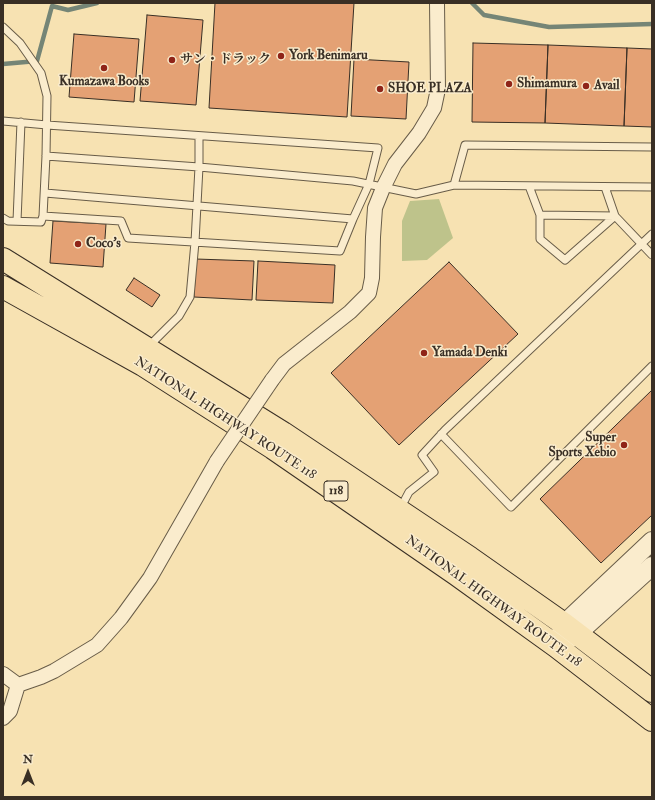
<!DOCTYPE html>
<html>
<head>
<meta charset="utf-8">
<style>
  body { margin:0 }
  #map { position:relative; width:655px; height:800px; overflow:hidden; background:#f7e2b2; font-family:"IM FELL Double Pica",serif }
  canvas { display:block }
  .frame { position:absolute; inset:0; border:4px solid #392f25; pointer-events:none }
  .north { position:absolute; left:8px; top:752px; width:40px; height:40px; -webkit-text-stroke:3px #faeccd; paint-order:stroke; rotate:0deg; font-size:11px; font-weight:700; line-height:16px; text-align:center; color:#392f25 }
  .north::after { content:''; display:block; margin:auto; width:14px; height:18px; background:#392f25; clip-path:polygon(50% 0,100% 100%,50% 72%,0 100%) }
</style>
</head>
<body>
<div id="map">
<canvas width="655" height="800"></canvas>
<div class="frame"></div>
<div class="north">N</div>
</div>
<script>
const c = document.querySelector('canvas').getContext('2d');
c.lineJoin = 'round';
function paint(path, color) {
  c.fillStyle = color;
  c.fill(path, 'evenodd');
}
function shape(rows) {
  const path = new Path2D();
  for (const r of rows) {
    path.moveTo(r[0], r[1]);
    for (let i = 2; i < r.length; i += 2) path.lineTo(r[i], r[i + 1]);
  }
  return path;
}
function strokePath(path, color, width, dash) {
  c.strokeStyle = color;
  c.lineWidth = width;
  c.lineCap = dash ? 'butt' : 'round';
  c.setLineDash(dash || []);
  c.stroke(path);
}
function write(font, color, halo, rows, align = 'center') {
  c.font = font + ' "IM FELL Double Pica","Noto Serif JP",serif';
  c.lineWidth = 3;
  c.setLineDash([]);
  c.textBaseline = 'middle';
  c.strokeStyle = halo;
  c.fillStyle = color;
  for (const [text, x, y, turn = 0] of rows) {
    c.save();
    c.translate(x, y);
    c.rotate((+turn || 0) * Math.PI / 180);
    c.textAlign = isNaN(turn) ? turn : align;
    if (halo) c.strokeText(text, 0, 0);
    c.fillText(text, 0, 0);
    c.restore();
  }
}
paint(shape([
  [439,199,453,238,427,260,402,261,402,221,410,201]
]), '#bec38b');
strokePath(shape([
  [472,3,484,15,549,27,652,24],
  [3,64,37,61,52,6,68,10,97,3]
]), '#758576', 4.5);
const building = shape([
  [215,3,354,3,347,117,209,108,215,3],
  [147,15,203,20,196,105,140,101,147,15],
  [74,34,139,39,134,102,69,97,74,34],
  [473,43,548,45,545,123,472,122,473,43],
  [548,45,627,48,624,126,545,123,548,45],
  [627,48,652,49,652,127,624,126,627,48],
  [354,59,409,62,406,119,351,116,354,59],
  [53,221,106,224,103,267,50,263,53,221],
  [196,259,254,261,252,300,194,297,196,259],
  [258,261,335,265,333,303,256,300,258,261],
  [449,262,518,334,399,445,331,373,449,262],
  [134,278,160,295,152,307,126,290,134,278],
  [652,390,652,515,601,563,540,499,652,390]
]);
paint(building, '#e4a174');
strokePath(building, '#392f25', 1);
const service = shape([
  [3,27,20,43,41,73,47,96,46,156,43,216],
  [3,121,47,125,378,148,369,184,353,219,45,193],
  [46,156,199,167,353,181,416,194,454,185,652,187],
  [454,185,465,145,652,147],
  [529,186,540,215,615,216],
  [605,187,615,216,652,255],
  [540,215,540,239,565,260,615,216],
  [3,218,8,221,41,222,43,216,121,221,128,238,340,251,353,219],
  [17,221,21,122],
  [148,347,179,316,190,297,195,242,199,167,199,136],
  [441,434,511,507,652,366],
  [400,509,409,492,434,472,422,455,445,430,652,234]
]);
const minor = shape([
  [272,380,284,364,350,312,369,293,372,278,373,237,375,208,383,188,395,164,419,133,434,108,438,89,437,3],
  [3,674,18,685,41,677,54,671,97,645,121,618,150,578,217,461],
  [3,718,10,711,18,685]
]);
const tertiary = shape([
  [566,641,577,634,652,566],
  [556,646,564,624,652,541]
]);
const trunk = shape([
  [3,259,283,433,470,558,564,624,652,691],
  [3,287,143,365,273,448,456,574,556,646,652,720]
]);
strokePath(service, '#685c48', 9);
strokePath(minor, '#685c48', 16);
strokePath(tertiary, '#685c48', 20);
strokePath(trunk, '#392f25', 24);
strokePath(service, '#faeccd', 7);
strokePath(minor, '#faeccd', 14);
strokePath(tertiary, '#faeccd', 18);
strokePath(trunk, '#f7e2b2', 22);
const minorBridge = shape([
  [217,461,272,380]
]);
strokePath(minorBridge, '#685c48', 16, []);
strokePath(minorBridge, '#faeccd', 14);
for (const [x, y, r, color] of [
  [281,56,4,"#8f2418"],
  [172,60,4,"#8f2418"],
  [104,68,4,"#8f2418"],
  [509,84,4,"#8f2418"],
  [586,86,4,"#8f2418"],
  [380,89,4,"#8f2418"],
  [78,244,4,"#8f2418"],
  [424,353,4,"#8f2418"],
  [624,445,4,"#8f2418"]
]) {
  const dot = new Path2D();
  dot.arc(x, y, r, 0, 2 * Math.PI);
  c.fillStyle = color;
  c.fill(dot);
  strokePath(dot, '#faeccd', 1.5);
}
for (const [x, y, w] of [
  [336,491,24]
]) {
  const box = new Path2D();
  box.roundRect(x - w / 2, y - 10, w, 20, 3);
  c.fillStyle = '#faeccd';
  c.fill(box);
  strokePath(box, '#392f25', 1);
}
write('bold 12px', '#392f25', null, [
  ["118",336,491]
]);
write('bold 13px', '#392f25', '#faeccd', [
  ["York Benimaru",289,56],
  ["サン・ドラック",180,60],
  ["Kumazawa Books",104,82,"center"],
  ["Shimamura",517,84],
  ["Avail",594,86],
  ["SHOE PLAZA",388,89],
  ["Coco's",86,244],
  ["Yamada Denki",432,353],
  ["Super",616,438,"right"],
  ["Sports Xebio",616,453,"right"]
], 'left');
write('13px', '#392f25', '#faeccd', [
  ["NATIONAL HIGHWAY ROUTE 118",225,419,33],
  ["NATIONAL HIGHWAY ROUTE 118",493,602,36]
]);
</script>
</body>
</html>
